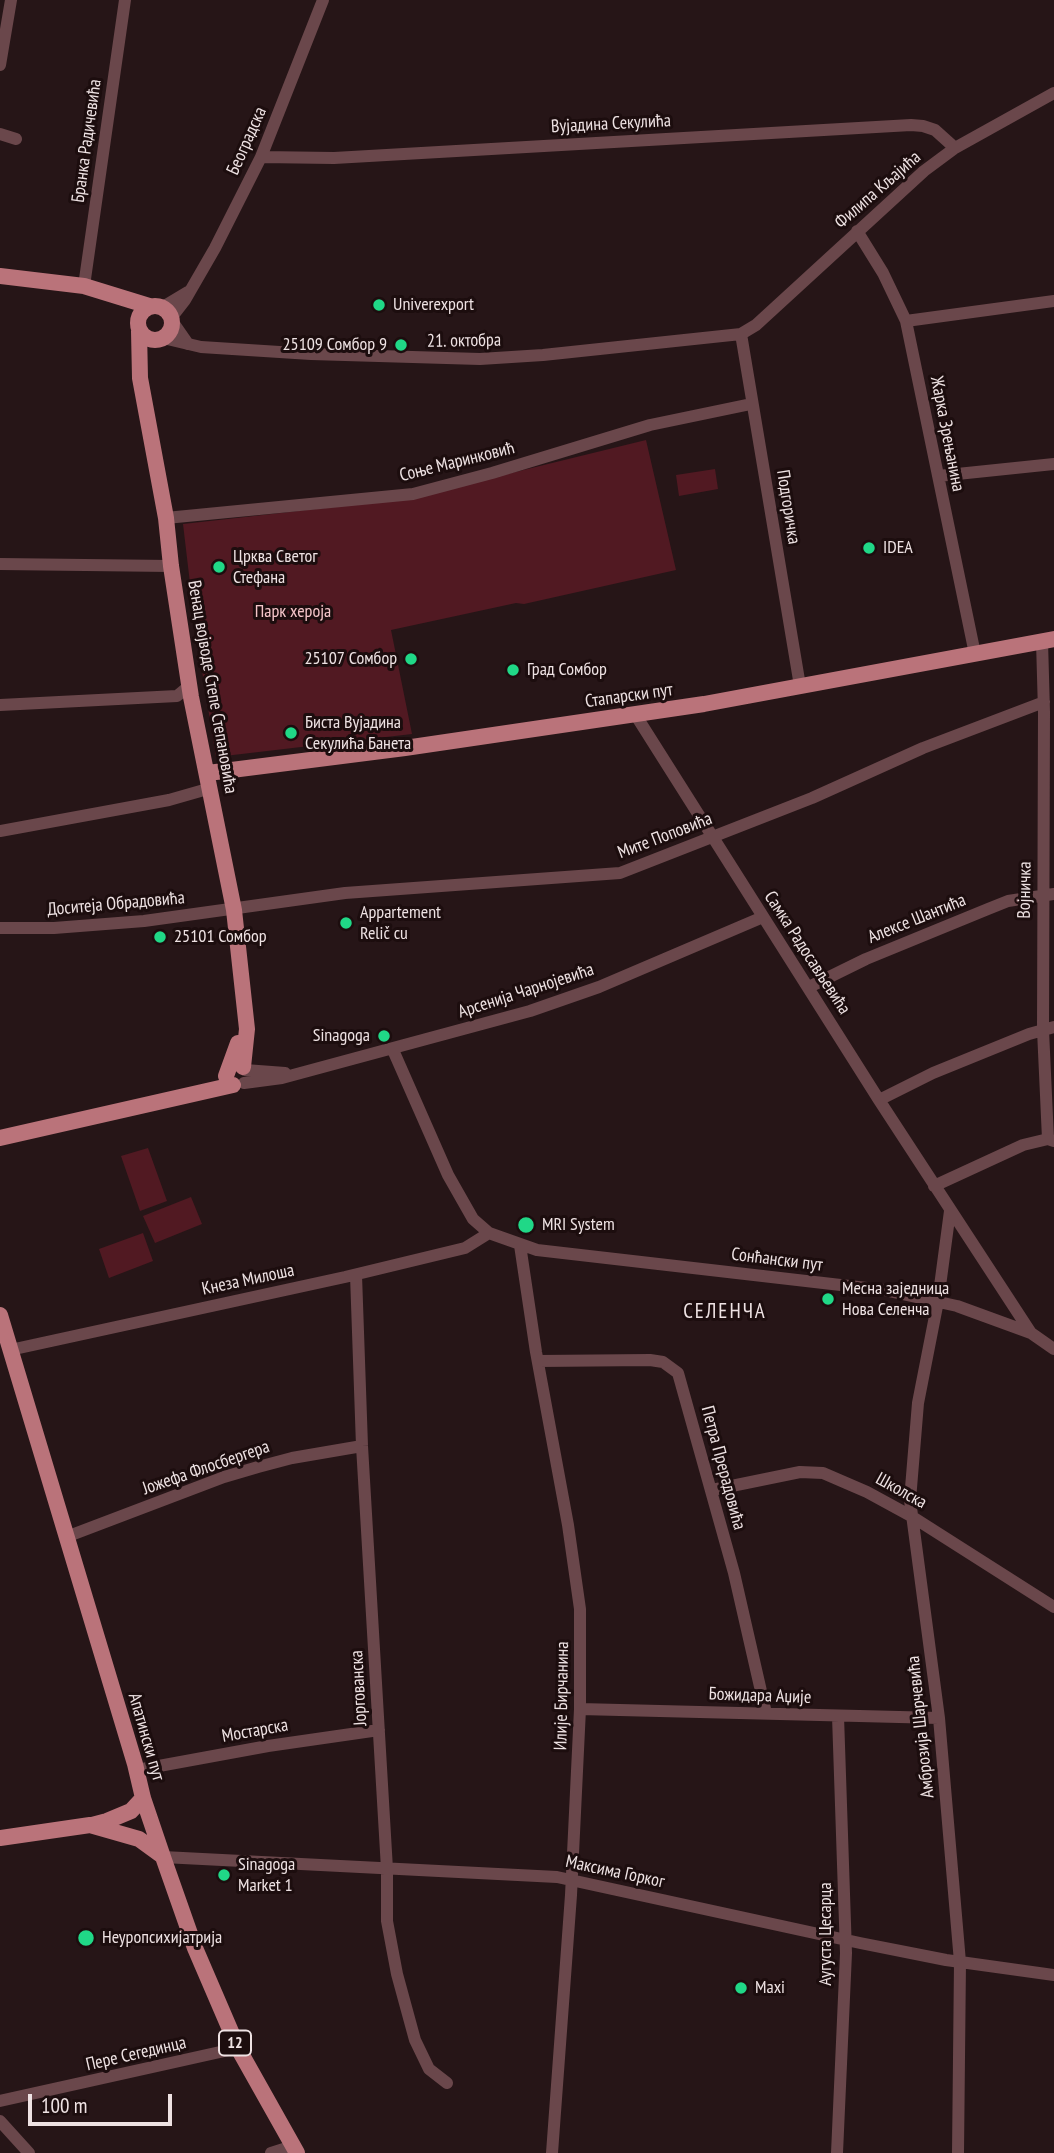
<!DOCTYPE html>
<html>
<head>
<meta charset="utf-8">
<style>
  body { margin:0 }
  #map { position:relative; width:1054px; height:2153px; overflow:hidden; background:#261517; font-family:"PT Sans Narrow",sans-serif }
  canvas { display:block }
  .scale { position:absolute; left:28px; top:2094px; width:144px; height:32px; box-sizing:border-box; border:4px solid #eee2e3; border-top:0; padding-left:9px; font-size:21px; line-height:24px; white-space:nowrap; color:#eee2e3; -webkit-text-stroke:5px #1c0d0e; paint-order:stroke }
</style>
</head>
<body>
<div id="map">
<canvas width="1054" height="2153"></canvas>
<div class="scale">100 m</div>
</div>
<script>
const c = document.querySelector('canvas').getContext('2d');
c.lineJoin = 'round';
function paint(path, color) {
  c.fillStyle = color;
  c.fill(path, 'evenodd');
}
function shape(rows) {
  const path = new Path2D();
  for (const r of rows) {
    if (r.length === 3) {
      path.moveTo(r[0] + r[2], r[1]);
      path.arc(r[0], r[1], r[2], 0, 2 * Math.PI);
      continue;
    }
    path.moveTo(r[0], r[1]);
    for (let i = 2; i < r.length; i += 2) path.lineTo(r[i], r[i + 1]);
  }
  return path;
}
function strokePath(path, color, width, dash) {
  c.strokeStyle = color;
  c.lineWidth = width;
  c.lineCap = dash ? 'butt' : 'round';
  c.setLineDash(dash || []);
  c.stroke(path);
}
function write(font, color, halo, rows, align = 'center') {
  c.font = font + ' "PT Sans Narrow",sans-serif';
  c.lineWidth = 6;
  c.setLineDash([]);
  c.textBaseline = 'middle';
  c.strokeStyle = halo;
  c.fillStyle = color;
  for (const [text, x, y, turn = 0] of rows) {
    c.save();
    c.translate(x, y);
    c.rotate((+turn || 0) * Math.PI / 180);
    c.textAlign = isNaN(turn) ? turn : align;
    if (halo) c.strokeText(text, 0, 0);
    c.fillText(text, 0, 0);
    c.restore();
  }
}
paint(shape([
  [646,440,676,570,524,604,516,603,391,630,412,734,216,757,196,634,183,524,405,499],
  [715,469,718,489,679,496,676,475],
  [148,1148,167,1201,140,1211,121,1156],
  [191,1197,202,1224,155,1243,143,1216],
  [143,1233,153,1261,109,1278,99,1249]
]), '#511922');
strokePath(shape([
  [0,65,11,0],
  [0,134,16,139],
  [261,157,334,158,911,125,923,126,935,130,955,148],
  [857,231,883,273,906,321,975,654],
  [84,286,125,0],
  [163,307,188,292],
  [171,318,185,300,215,248,261,157,323,0],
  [172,321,188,344],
  [906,321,1054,301],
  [741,334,800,686],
  [163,338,201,347,311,354,480,359,543,355,741,334,756,325,924,171,955,148,1054,93],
  [938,476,1054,464],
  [166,518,413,494,492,473,650,425,751,404],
  [0,564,171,566],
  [1042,641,1044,712,1043,1030,1048,1139],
  [0,705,177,696,189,686],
  [635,714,879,1100,1031,1333],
  [0,831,169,800,211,788],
  [0,928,54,928,144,921,345,893,620,873,812,798,923,748,1044,702],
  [809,987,866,959,988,909,1008,901,1054,894],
  [393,1050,448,1175,473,1219,489,1233,537,1250,884,1290,957,1306,1031,1333,1054,1349],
  [245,1070,285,1073],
  [244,1083,282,1078,530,1011,599,987,763,917],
  [879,1100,933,1073,1029,1034,1054,1027],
  [934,1186,1023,1145,1048,1139,1054,1141],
  [950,1211,938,1301,918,1403,910,1500,939,1718,960,1962,958,2153],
  [520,1245,536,1352,568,1525,580,1609,580,1709,571,1895,552,2153],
  [356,1275,362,1446,387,1869,387,1921,397,1974,415,2040,429,2069,447,2083],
  [10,1350,345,1277,465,1248,489,1233],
  [538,1361,650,1360,663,1362,678,1373,734,1573,766,1713],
  [712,1490,800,1472,823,1473,867,1492,911,1516,1054,1607],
  [66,1537,224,1477,258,1467,292,1458,362,1446],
  [580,1709,939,1718],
  [137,1770,268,1746,379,1730],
  [163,1857,557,1877,860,1943,946,1960,1054,1975],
  [0,2101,238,2048],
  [0,2121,29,2153],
  [271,2153,293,2146],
  [837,2153,846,1953,838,1716]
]), '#6a474b', 12);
strokePath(shape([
  [0,276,84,286,149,306],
  [155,323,17],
  [139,331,140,378,166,518,171,566,191,697,234,910,247,1029,243,1067],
  [208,773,405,748,704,704,1054,639],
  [226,1076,238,1043],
  [0,1138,233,1085],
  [0,1315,135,1764,143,1798,163,1857,195,1948,238,2048,297,2153],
  [92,1825,107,1821,131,1811,143,1798],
  [0,1838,90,1825,139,1839,161,1855]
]), '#ba737a', 16);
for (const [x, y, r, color] of [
  [379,305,7,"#20d887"],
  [401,345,7,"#20d887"],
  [869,548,7,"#20d887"],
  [219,567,7,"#20d887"],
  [411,659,7,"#20d887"],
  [513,670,7,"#20d887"],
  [291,733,7,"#20d887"],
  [346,923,7,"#20d887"],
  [160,937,7,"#20d887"],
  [384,1036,7,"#20d887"],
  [526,1225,9,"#20d887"],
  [828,1299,7,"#20d887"],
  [224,1875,7,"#20d887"],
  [86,1938,9,"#20d887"],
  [741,1988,7,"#20d887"]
]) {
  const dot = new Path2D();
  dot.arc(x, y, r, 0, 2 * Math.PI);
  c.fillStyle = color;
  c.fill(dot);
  strokePath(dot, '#1c0d0e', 2.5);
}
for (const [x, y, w] of [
  [235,2043,32]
]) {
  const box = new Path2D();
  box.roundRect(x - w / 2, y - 12.5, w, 25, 5);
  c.fillStyle = '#1c0d0e';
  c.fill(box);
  strokePath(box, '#eee2e3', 2);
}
write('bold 16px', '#eee2e3', null, [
  ["12",235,2043]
]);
write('18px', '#eee2e3', '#1c0d0e', [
  ["Вујадина Секулића",611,124,-3],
  ["Бранка Радичевића",87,141,-82],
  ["Београдска",247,141,-66],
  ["Филипа Кљајића",878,190,-41],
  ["21. октобра",464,341,-1],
  ["Жарка Зрењанина",947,434,79],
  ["Соње Маринковић",457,462,-14],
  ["Подгоричка",788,507,81],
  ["Венац војводе Степе Степановића",212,687,80],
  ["Стапарски пут",629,696,-8],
  ["Мите Поповића",665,836,-21],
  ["Војничка",1025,890,-89],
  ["Доситеја Обрадовића",116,904,-5],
  ["Алексе Шантића",917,919,-22],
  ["Самка Радосављевића",807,953,57],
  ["Арсенија Чарнојевића",526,991,-18],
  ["Сонћански пут",777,1260,7],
  ["Кнеза Милоша",248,1280,-12],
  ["Јожефа Флосбергера",206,1468,-19],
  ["Петра Прерадовића",723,1468,75],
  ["Школска",901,1491,29],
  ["Јоргованска",359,1688,-93],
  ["Илије Бирчанина",562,1696,-89],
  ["Божидара Аџије",760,1696,2],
  ["Амброзија Шарчевића",921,1727,-96],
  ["Мостарска",255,1731,-10],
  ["Апатински пут",146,1737,74],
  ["Максима Горког",615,1872,12],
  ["Аугуста Цесарца",826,1934,-90],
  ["Пере Сегединца",136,2054,-13]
]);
write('18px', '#eee2e3', '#1c0d0e', [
  ["Univerexport",393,305],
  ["25109 Сомбор 9",387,345,"right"],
  ["IDEA",883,548],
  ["Црква Светог",233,557],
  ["Стефана",233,578],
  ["25107 Сомбор",397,659,"right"],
  ["Град Сомбор",527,670],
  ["Биста Вујадина",305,723],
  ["Секулића Банета",305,744],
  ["Appartement",360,913],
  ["Relič cu",360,934],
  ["25101 Сомбор",174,937],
  ["Sinagoga",370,1036,"right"],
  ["MRI System",542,1225],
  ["Месна заједница",842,1289],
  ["Нова Селенча",842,1310],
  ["Sinagoga",238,1865],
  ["Market 1",238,1886],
  ["Неуропсихијатрија",102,1938],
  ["Maxi",755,1988]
], 'left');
write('18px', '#f5c5c9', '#1c0d0e', [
  ["Парк хероја",293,612]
]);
c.letterSpacing = '2px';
write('21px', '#eee2e3', '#1c0d0e', [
  ["СЕЛЕНЧА",725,1312]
]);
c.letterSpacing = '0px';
</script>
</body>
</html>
